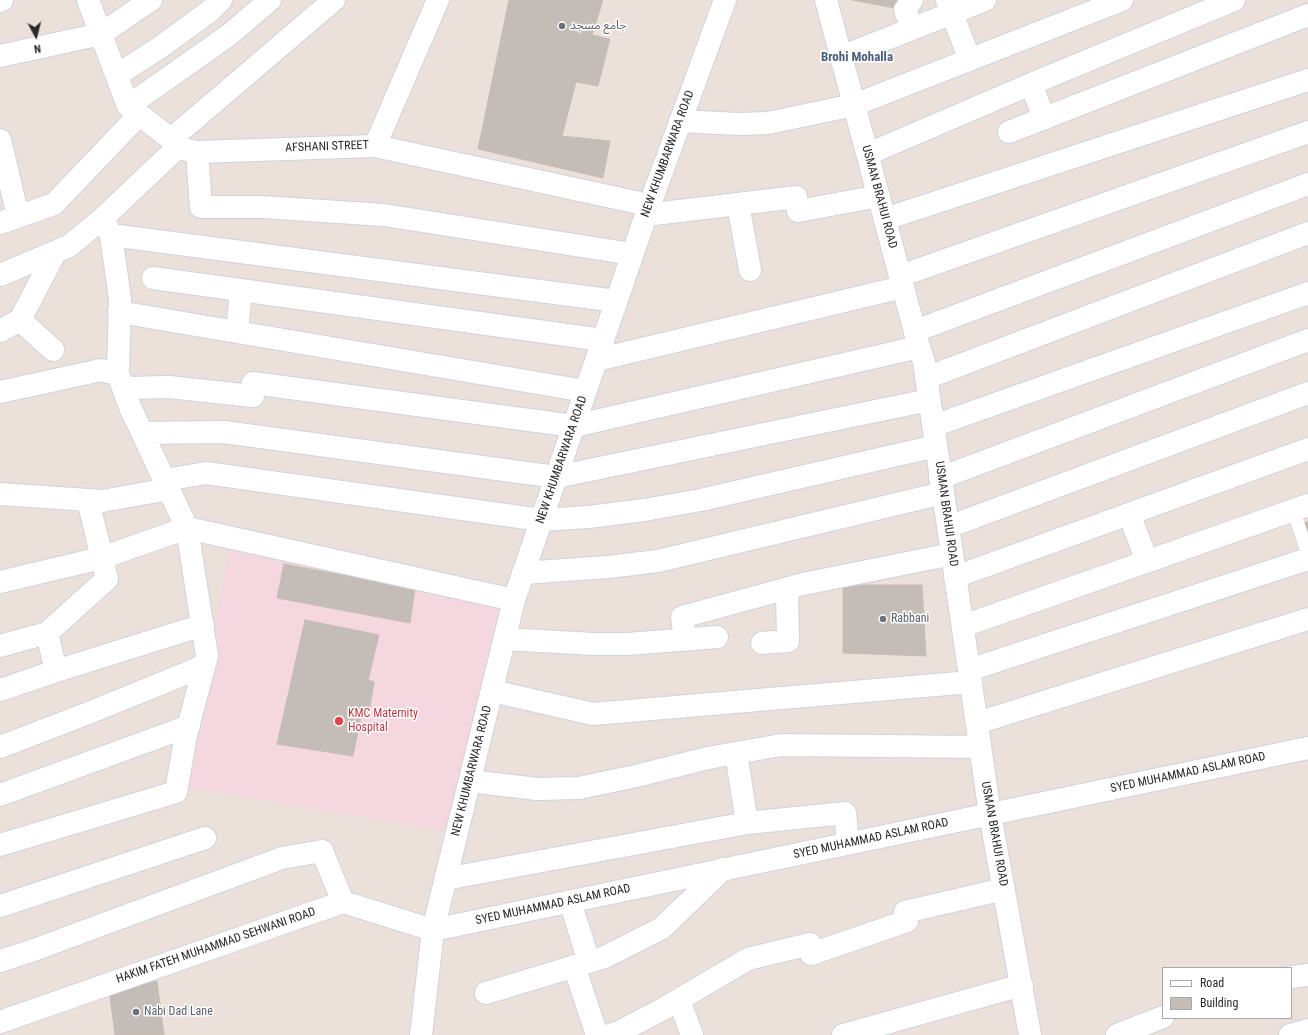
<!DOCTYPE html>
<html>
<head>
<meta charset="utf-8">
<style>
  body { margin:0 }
  #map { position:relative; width:1308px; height:1035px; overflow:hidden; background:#ece0da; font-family:"Roboto Condensed",sans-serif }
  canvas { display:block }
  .legend { position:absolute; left:1162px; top:967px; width:130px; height:52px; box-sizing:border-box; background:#fff; border:1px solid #a9a9a9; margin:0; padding:5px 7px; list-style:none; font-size:12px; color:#292929 }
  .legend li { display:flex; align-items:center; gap:8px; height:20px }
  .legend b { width:20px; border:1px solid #a9a9a9 }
  .north { position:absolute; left:16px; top:16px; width:40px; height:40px; -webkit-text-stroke:3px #fff; paint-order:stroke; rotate:173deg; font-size:11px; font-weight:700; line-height:16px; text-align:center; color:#292929 }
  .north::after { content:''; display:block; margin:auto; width:14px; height:18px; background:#292929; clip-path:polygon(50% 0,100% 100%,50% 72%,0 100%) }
</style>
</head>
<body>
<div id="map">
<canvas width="1308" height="1035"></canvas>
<ul class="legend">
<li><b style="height:5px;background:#fff"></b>Road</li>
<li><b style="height:11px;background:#c4bcb6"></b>Building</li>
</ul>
<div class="north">N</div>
</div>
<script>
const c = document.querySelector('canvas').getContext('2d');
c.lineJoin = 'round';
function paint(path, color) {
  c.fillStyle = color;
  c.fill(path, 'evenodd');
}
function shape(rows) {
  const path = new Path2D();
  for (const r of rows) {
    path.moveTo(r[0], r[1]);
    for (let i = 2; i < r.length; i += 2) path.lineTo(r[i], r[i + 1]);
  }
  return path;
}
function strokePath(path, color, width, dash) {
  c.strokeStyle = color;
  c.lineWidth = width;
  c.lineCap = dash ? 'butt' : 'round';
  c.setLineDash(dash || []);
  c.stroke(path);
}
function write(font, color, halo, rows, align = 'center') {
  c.font = font + ' "Roboto Condensed","Noto Sans Arabic",sans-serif';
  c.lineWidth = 3;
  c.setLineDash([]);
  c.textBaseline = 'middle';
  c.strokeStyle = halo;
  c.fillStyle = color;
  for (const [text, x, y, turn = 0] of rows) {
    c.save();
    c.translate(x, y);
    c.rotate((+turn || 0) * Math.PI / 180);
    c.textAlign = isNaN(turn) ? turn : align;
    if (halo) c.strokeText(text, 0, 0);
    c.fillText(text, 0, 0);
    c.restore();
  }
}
paint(shape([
  [232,538,514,600,457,833,181,786]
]), '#f4d7df');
const building = shape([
  [509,0,603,0,592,35,610,39,598,86,576,82,562,136,610,141,603,178,478,149,509,0],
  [852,0,912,0,905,10,852,0],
  [1308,522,1308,552,1302,524,1308,522],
  [284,564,415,589,410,623,277,598,284,564],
  [843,585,922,585,926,656,843,653,843,585],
  [305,620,379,635,368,680,374,682,369,712,362,711,353,756,277,744,305,620],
  [157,981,164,1035,115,1035,109,989,157,981]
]);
paint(building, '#c4bcb6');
strokePath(building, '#c8bcb4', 1);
const lane = shape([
  [1293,510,1308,554]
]);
const street = shape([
  [88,0,128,106,171,139,178,147,182,149,197,152,375,146,649,205],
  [912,0,905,10,912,29],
  [947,0,970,60],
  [0,1,2,0],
  [0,56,101,34,151,0],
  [841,57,985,0],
  [117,75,159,48,210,11,221,0],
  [1031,84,1044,118],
  [128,106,229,35,270,0],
  [680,121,738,124,768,123,854,105,1122,0],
  [1009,132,1308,15],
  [171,139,334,0],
  [0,140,18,216],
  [375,146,438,0],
  [197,152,201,207,262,207,384,215,632,254],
  [868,154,1031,84,1234,0],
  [738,204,750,270],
  [646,215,796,197,798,211,879,196],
  [885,219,1308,80],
  [0,223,54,204,139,115],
  [111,235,616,301],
  [0,275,69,246,103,218],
  [900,276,1308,132],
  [153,278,603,340],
  [119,312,585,391],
  [20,320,53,350],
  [0,331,20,320,55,253],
  [915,331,1308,184],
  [237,332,241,290],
  [596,360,903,287],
  [926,378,1308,233],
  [124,388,169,387,253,396,253,383,574,426,919,347],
  [0,392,101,370,118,374],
  [933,426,1308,293],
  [142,433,224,432,556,477,929,400],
  [940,478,1308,340],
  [165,480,206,473,541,520,589,517,644,510,701,500,936,446],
  [0,494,102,501,169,489],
  [1129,514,1147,561],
  [948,527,1308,393],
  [523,573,608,567,658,561,943,493],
  [955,577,1308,449],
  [0,582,101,558,187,528,514,600],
  [963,626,1308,505],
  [47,633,56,671],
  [504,639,594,644,628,644,717,637],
  [685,639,682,617,803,584,952,554],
  [762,643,788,641,787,589],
  [0,646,47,633,107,579,88,500],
  [969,670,1308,559],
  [0,690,56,671,203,625],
  [492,690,501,693,593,714,971,682],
  [977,723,1308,619],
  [0,747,86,714,204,666],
  [736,753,747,823],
  [470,781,537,789,579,788,636,776,708,758,781,745,980,747],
  [0,795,189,726],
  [0,845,176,792,186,735,207,656,187,528,130,407,118,374,120,299,111,235,103,218,178,147],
  [445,879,747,823,845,813,848,843],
  [570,901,589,962],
  [0,906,205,838],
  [0,961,31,951,282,858,322,851,343,902],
  [574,966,597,1035],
  [1291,977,1308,975],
  [486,993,605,957,662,928,723,869],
  [679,1000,692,1035],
  [610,1035,619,1032,663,1009,748,959,810,944,811,954,907,921,905,912,1004,889],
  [843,1035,1022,985],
  [1117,1035,1163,1017],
  [1290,1035,1308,1030]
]);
const secondary = shape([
  [826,0,919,347,924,362,990,814,1030,1035],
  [0,1022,343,902,433,930,1308,748],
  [421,1035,433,930,514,600,646,215,725,0]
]);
strokePath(lane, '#cdd4df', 14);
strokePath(street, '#cdd4df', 24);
strokePath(secondary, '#cdd4df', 24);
strokePath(lane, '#fff', 13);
strokePath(street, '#fff', 22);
strokePath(secondary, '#fff', 22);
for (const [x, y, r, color] of [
  [562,26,4,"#6b7280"],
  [883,619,4,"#6b7280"],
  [339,721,5,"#e0444e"],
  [136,1012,4,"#6b7280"]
]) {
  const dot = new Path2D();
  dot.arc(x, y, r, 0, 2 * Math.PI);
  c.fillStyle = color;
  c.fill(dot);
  strokePath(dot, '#fff', 1.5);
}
write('12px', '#5b616d', '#fff', [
  ["جامع مسجد",570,26],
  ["Rabbani",891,619],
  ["Nabi Dad Lane",144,1012]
], 'left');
write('12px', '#292929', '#fff', [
  ["AFSHANI STREET",327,147,-2],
  ["NEW KHUMBARWARA ROAD",668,154,-70],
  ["USMAN BRAHUI ROAD",879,197,75],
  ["NEW KHUMBARWARA ROAD",562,460,-71],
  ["USMAN BRAHUI ROAD",946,514,82],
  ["NEW KHUMBARWARA ROAD",472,771,-76],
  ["SYED MUHAMMAD ASLAM ROAD",1188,773,-12],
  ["USMAN BRAHUI ROAD",994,834,80],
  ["SYED MUHAMMAD ASLAM ROAD",871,839,-12],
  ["SYED MUHAMMAD ASLAM ROAD",553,905,-12],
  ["HAKIM FATEH MUHAMMAD SEHWANI ROAD",216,946,-19]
]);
write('12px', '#be3a42', '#fff', [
  ["KMC Maternity",348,714],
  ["Hospital",348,728]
], 'left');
write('bold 13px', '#485e7c', '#fff', [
  ["Brohi Mohalla",857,58]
]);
</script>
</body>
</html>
